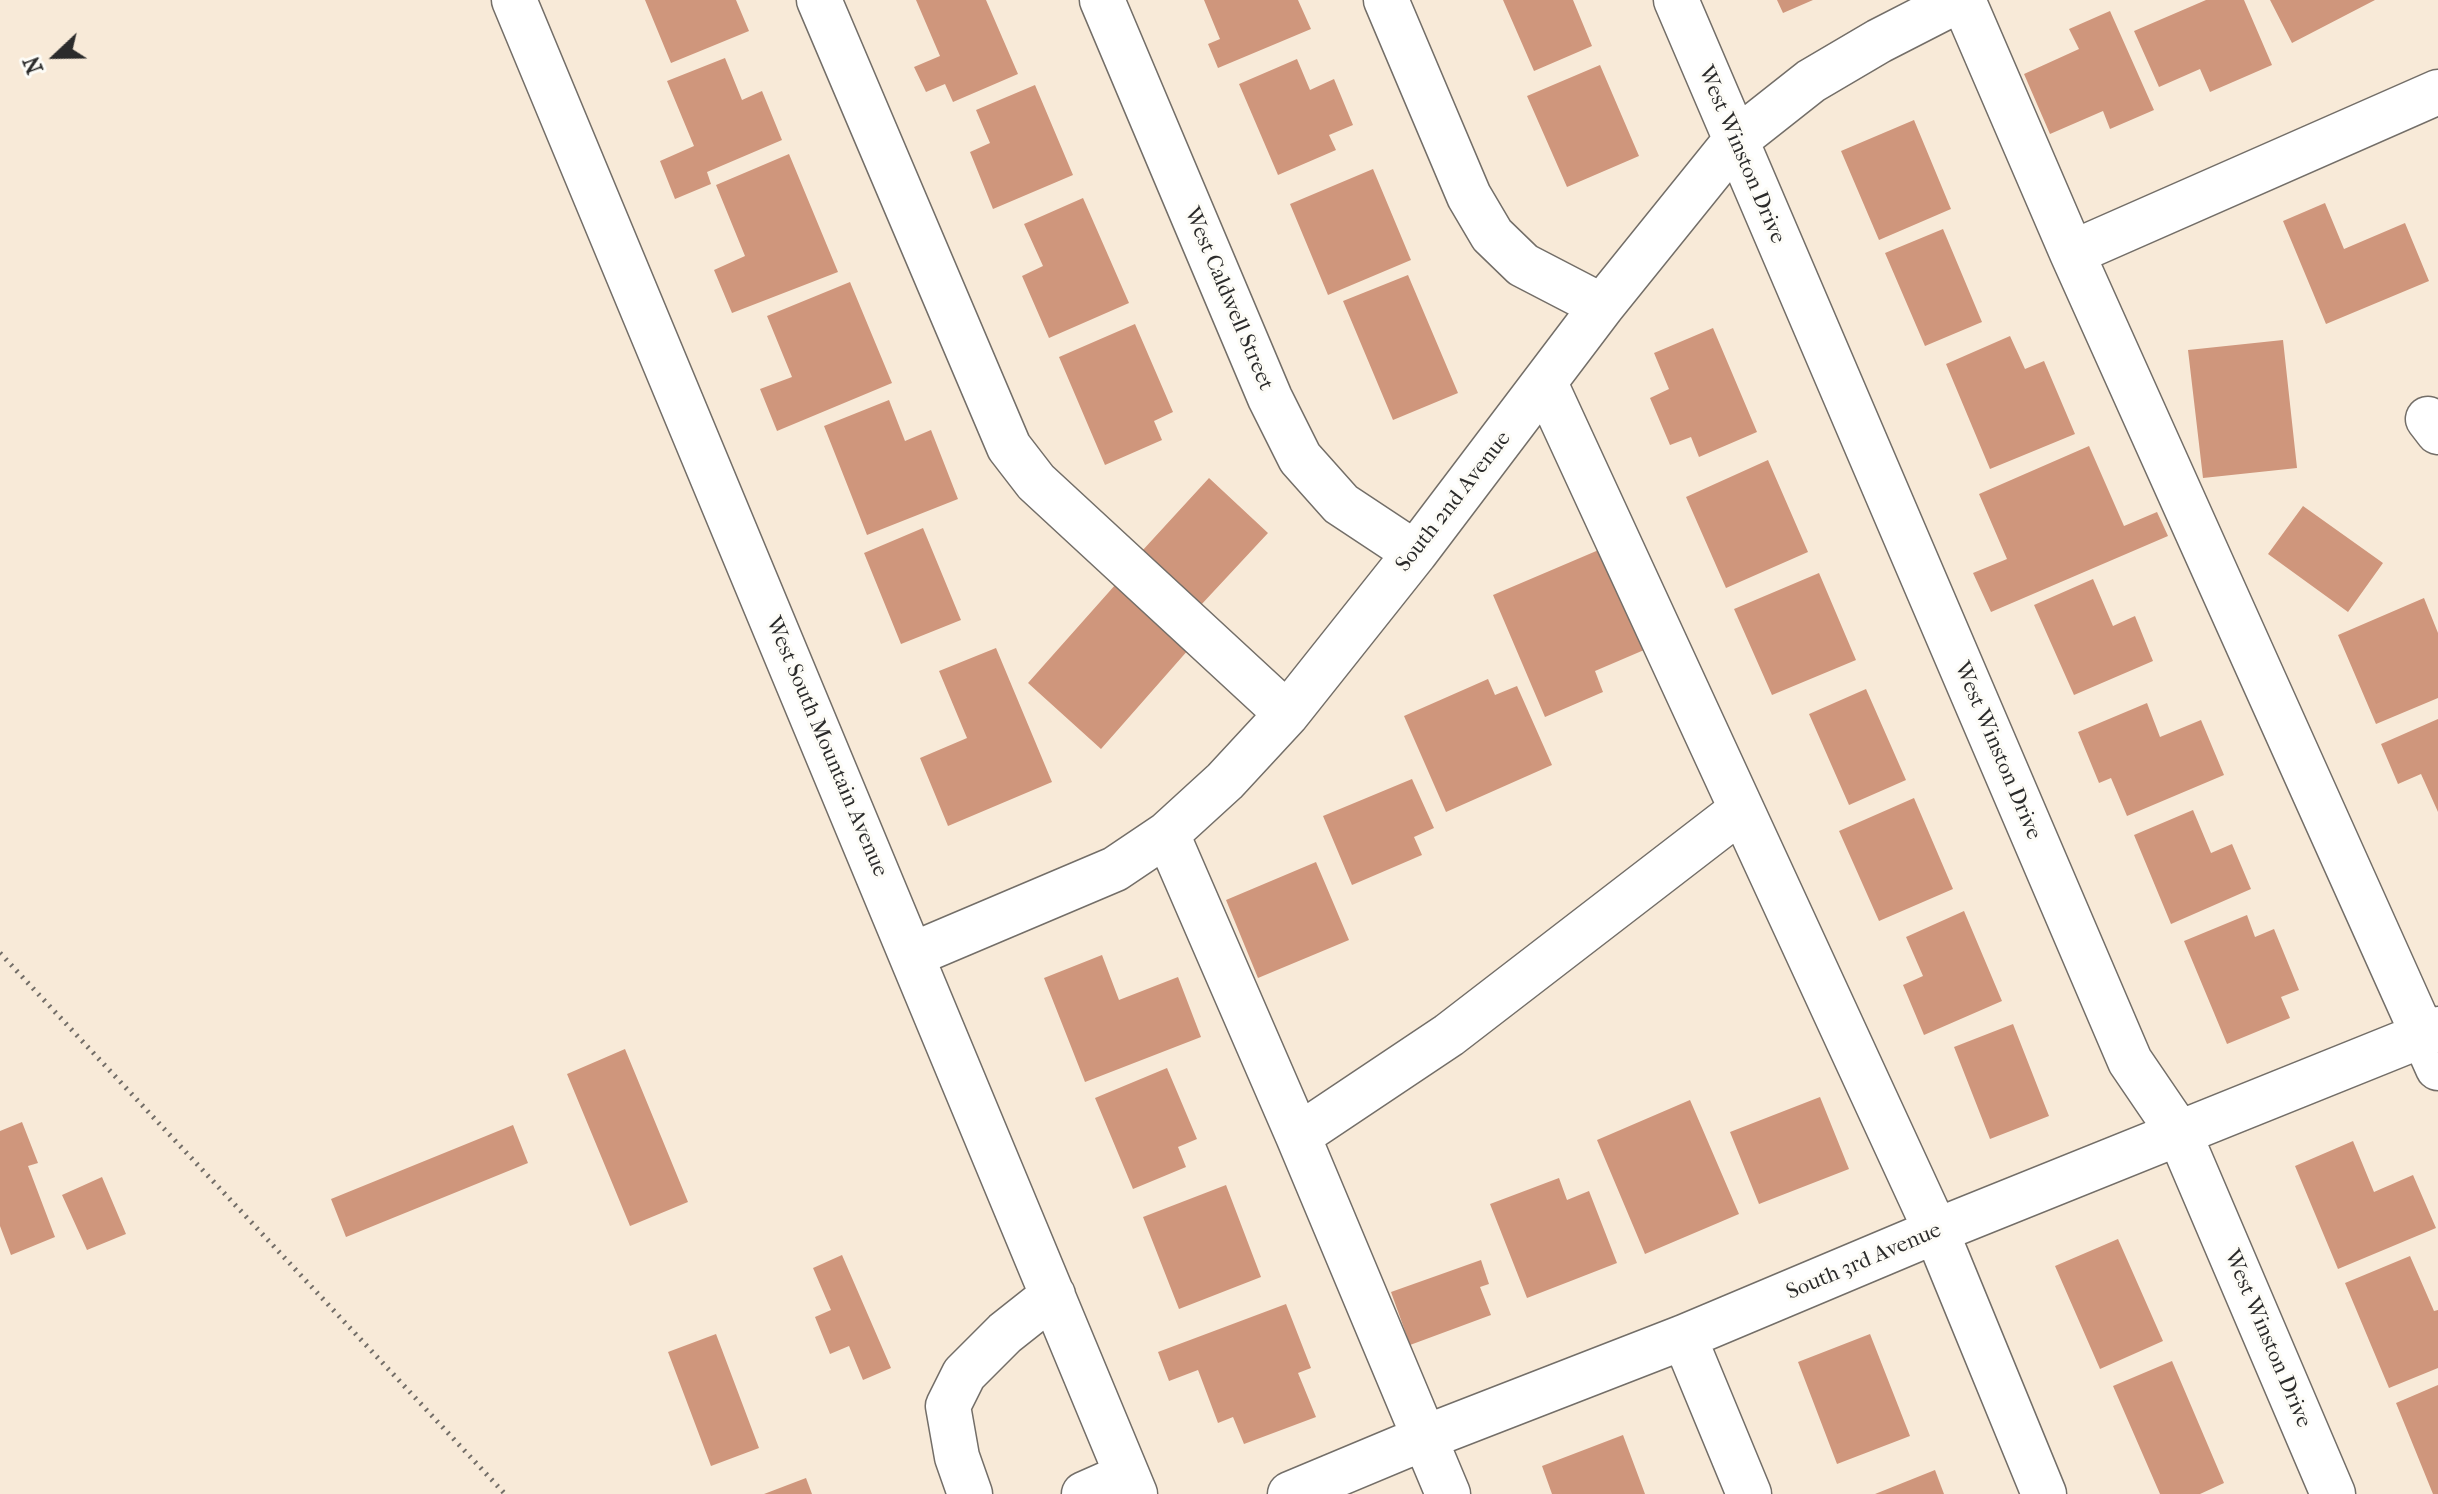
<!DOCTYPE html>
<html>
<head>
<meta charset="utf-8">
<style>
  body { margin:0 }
  #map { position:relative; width:2438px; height:1494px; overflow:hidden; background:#f8ead8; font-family:"IM FELL French Canon",serif }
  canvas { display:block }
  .north { position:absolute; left:16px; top:16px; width:80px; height:80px; -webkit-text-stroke:6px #fdfcf7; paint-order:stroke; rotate:248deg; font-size:22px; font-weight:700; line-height:32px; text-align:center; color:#2b2b2b }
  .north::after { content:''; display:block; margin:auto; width:28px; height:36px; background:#2b2b2b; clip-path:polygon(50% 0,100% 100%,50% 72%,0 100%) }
</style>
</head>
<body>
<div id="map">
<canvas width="2438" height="1494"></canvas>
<div class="north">N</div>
</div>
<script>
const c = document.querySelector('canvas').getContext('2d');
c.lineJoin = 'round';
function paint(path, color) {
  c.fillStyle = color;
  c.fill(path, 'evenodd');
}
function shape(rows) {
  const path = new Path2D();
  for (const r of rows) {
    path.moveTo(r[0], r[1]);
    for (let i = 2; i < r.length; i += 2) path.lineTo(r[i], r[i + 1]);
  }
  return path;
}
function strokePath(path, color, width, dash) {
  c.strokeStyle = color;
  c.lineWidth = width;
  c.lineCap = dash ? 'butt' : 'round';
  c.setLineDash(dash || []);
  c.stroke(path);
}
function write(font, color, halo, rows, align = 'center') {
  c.font = font + ' "IM FELL French Canon",serif';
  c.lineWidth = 6;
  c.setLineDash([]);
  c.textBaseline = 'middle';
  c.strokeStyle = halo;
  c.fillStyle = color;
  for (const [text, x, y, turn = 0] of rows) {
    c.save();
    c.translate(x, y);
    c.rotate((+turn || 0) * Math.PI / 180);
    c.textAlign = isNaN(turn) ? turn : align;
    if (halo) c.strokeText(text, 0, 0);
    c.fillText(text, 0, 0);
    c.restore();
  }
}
paint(shape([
  [645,0,736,0,749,31,671,63],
  [916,0,986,0,1018,74,953,102,945,84,926,92,914,67,940,56],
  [1204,0,1298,0,1311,29,1218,68,1208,44,1220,39],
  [1503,0,1573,0,1592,46,1534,71],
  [1777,0,1813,0,1783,13],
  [2206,0,2244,0,2272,65,2210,92,2200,69,2159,87,2134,31],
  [2270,0,2375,0,2292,43],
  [2110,11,2154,110,2110,129,2103,111,2050,134,2024,74,2079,49,2069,29],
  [725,58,742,100,762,91,782,140,707,172,711,184,675,199,660,161,694,146,667,81],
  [1297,59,1310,90,1334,79,1353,125,1329,135,1336,150,1278,175,1239,84],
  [1600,65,1639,156,1567,187,1527,96],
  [1035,85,1073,175,993,209,970,152,990,143,976,110],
  [1914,120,1951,209,1879,240,1841,151],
  [789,154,838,272,732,313,714,270,745,256,716,185],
  [1373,169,1411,260,1328,295,1290,204],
  [1083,198,1129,303,1049,338,1022,276,1043,266,1024,224],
  [2325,203,2344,249,2405,223,2429,281,2326,324,2283,221],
  [1943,229,1982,322,1925,346,1885,253],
  [1408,275,1458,393,1393,420,1343,301],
  [850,282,892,383,777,431,760,389,792,377,767,316],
  [1135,324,1173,412,1154,421,1162,440,1105,465,1059,357],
  [1713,328,1757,432,1699,457,1691,437,1670,445,1650,398,1669,389,1654,353],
  [2010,336,2025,369,2044,361,2075,434,1990,469,1946,364],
  [2283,340,2297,468,2203,478,2188,350],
  [889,400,905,441,931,430,958,499,867,535,824,426],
  [2089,446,2124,526,2157,512,2168,536,1991,612,1973,573,2007,559,1979,494],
  [1768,460,1808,552,1726,588,1686,497],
  [1209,478,1268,533,1200,606,1142,551],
  [2303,506,2383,563,2348,612,2268,554],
  [923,528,961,620,901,644,864,553],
  [1601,549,1644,650,1595,671,1603,692,1545,717,1493,595],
  [1819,573,1856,660,1772,695,1734,609],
  [2093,579,2113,626,2135,616,2153,661,2074,695,2034,605],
  [1116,584,1189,649,1101,749,1028,683],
  [2424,598,2438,633,2438,698,2376,724,2338,635],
  [996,648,1052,782,948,826,920,758,967,738,939,671],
  [1488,679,1495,695,1517,686,1552,765,1446,812,1404,716],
  [1866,689,1906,780,1849,805,1809,714],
  [2147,703,2160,737,2201,720,2224,775,2127,816,2111,778,2099,783,2078,732],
  [2438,719,2438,812,2421,774,2398,784,2381,744],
  [1412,779,1434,828,1414,837,1422,855,1352,885,1323,816],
  [1914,798,1953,889,1879,921,1839,831],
  [2193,810,2211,853,2232,844,2251,889,2171,924,2134,835],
  [1316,862,1349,940,1258,978,1226,900],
  [1964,911,2002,1001,1924,1035,1903,985,1923,976,1906,937],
  [2247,915,2255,937,2274,929,2299,990,2281,997,2290,1018,2227,1044,2184,941],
  [1102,955,1119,1000,1178,977,1201,1037,1085,1082,1044,978],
  [2013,1024,2049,1116,1990,1139,1954,1047],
  [625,1049,688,1202,630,1226,567,1074],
  [1167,1068,1197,1139,1178,1147,1186,1167,1133,1189,1095,1098],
  [1820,1097,1849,1169,1759,1204,1730,1132],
  [1690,1100,1739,1214,1645,1254,1597,1140],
  [22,1122,38,1163,28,1166,55,1237,11,1255,0,1226,0,1131],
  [513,1125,528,1163,346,1237,331,1199],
  [2353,1141,2374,1192,2413,1175,2436,1228,2338,1269,2295,1166],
  [102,1177,126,1234,87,1250,62,1195],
  [1559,1178,1567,1200,1589,1191,1617,1263,1527,1298,1490,1204],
  [1226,1185,1261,1277,1179,1309,1143,1217],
  [2118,1239,2163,1341,2100,1369,2055,1266],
  [842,1255,891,1368,863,1380,849,1346,830,1354,815,1317,831,1310,813,1268],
  [2410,1256,2434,1311,2438,1310,2438,1368,2389,1388,2345,1283],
  [1481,1260,1489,1284,1480,1287,1491,1315,1410,1345,1391,1292],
  [1286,1304,1311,1368,1298,1373,1316,1417,1244,1444,1233,1417,1218,1423,1198,1370,1169,1381,1158,1352],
  [716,1334,759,1448,711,1466,668,1352],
  [1870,1334,1910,1436,1837,1464,1798,1362],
  [2172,1361,2224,1483,2200,1494,2160,1494,2113,1386],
  [2438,1385,2438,1494,2433,1494,2396,1403],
  [1623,1435,1645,1494,1552,1494,1542,1466],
  [1935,1470,1944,1494,1875,1494],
  [806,1478,812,1494,764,1494]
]), '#cf967c');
const minor = shape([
  [514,0,1135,1494],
  [819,0,1009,447,1036,482,1287,714],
  [1102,0,1270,398,1300,458,1341,504,1415,553],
  [1386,0,1469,196,1492,235,1523,265,1602,306],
  [1676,0,2130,1061,2179,1133,2333,1494],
  [1963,0,2072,253,2438,1068],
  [2072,253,2438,92],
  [1545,383,1936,1231,2044,1494],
  [2428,419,2438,432],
  [1167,834,1298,1136,1448,1494],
  [912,955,1115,869,1167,834,1225,781,1287,714,1415,553,1602,306,1735,141,1811,81,1879,41,1959,0],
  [1298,1136,1449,1035,1741,810],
  [1684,1337,1749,1494],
  [970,1494,957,1457,948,1406,964,1374,1005,1333,1053,1295],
  [1084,1494,1127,1475],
  [1290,1494,1424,1438,1684,1337,1936,1231,2438,1029]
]);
strokePath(minor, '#736e68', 47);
strokePath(shape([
  [0,953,505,1494]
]), '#736e68', 5, [2, 6]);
strokePath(minor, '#fff', 44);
write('22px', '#2b2b2b', '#fdfcf7', [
  ["West Winston Drive",1741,155,67],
  ["West Caldwell Street",1228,299,67],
  ["South 2nd Avenue",1454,502,-52],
  ["West South Mountain Avenue",826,747,67],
  ["West Winston Drive",1997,751,67],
  ["South 3rd Avenue",1864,1262,-23],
  ["West Winston Drive",2267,1339,67]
]);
</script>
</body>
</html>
